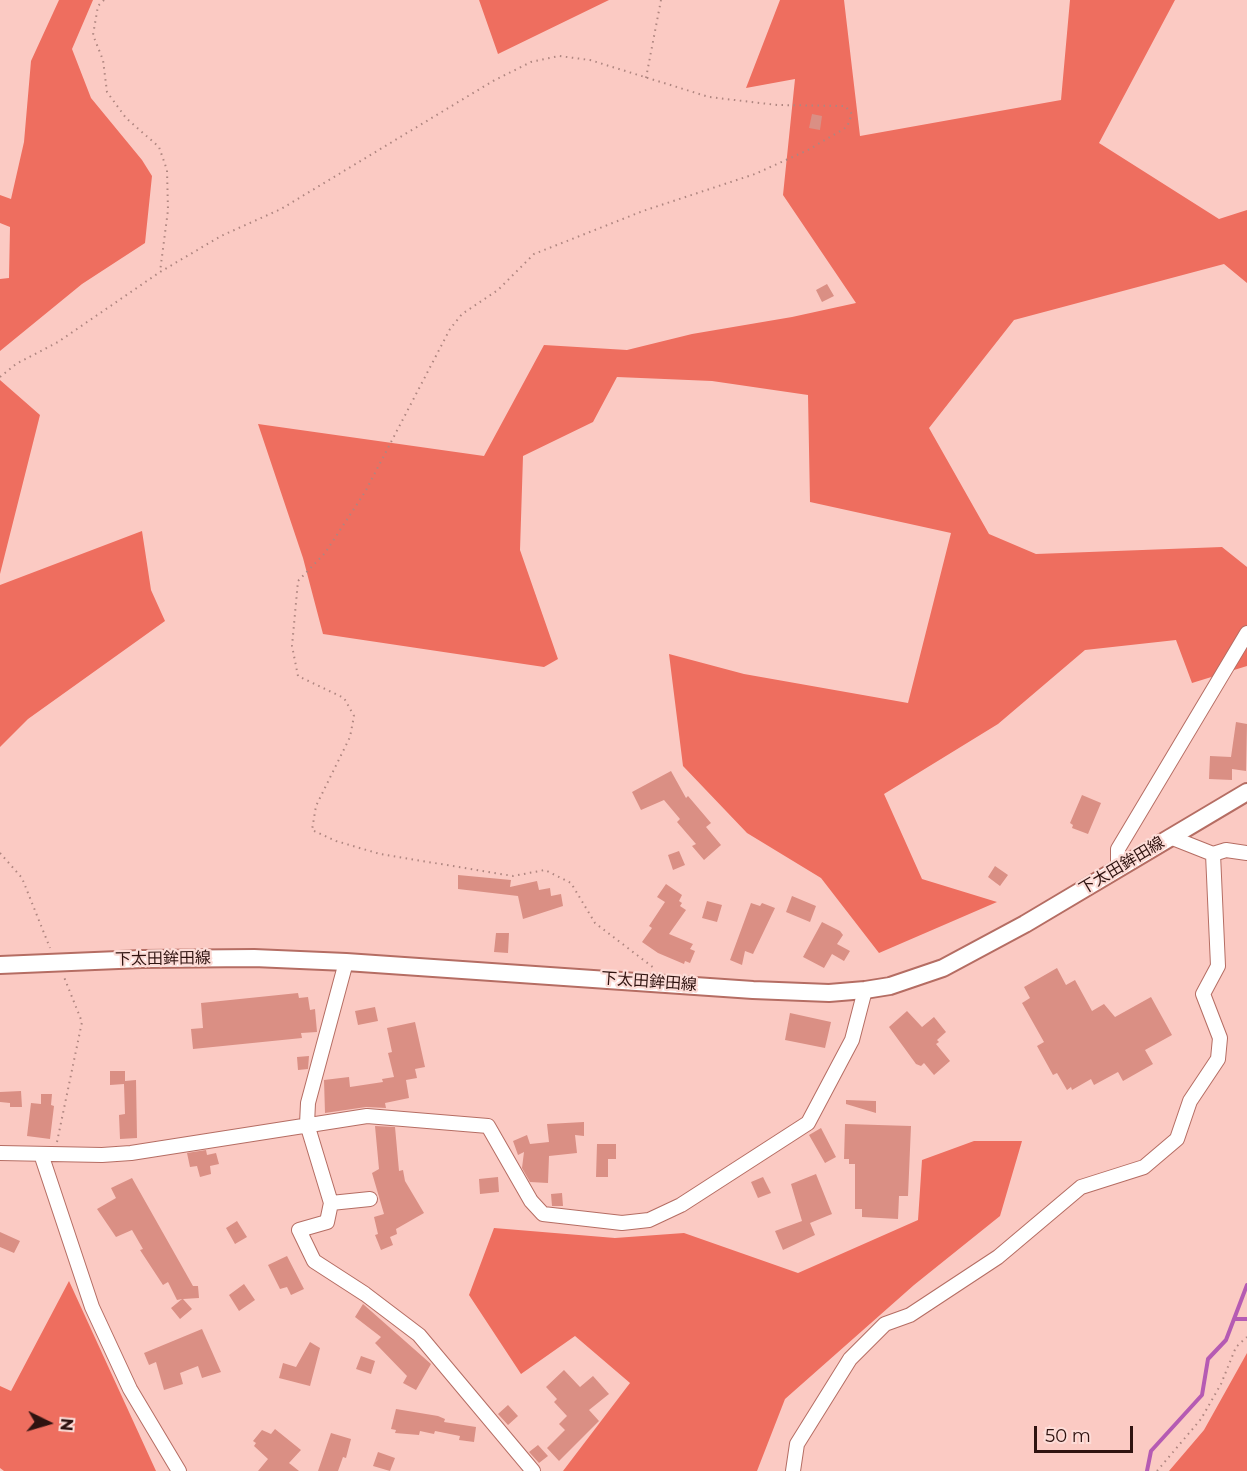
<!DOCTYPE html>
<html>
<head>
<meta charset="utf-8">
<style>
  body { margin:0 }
  #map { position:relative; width:1247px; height:1471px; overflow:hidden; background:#fbcac3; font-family:Montserrat,sans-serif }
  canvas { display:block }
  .north { position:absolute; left:18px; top:1393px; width:60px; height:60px; -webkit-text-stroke:4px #fddcd7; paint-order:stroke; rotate:95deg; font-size:16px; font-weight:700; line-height:24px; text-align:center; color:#2f1310 }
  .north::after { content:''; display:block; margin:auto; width:21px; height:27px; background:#2f1310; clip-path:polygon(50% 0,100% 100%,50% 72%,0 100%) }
  .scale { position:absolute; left:1034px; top:1426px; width:99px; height:27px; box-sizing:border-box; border:3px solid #2f1310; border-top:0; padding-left:8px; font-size:18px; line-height:21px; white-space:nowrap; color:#2f1310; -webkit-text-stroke:4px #fddcd7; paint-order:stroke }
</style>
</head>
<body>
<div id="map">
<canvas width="1247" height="1471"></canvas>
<div class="north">N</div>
<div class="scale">50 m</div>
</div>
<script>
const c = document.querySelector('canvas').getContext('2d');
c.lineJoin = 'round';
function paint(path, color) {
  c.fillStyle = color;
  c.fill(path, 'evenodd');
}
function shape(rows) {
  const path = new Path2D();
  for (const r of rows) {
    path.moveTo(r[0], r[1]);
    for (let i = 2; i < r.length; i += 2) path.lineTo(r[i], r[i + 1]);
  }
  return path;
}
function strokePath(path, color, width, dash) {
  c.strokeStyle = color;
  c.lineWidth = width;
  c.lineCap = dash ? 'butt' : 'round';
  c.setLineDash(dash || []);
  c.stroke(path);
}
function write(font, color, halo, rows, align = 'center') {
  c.font = font + ' Montserrat,"Noto Sans JP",sans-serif';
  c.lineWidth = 4.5;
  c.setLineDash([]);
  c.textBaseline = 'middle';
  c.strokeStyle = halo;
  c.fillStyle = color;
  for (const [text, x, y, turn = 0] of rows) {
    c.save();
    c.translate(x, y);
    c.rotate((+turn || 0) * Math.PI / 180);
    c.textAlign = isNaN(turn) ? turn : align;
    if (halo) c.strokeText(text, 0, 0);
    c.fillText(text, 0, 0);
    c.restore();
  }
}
paint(shape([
  [59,0,93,0,72,49,91,98,142,160,152,176,145,243,82,284,0,351,0,279,9,278,10,227,0,223,0,195,11,199,24,142,31,61],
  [479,0,609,0,498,54],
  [780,0,844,0,860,136,1061,100,1070,0,1175,0,1099,143,1219,219,1247,210,1247,283,1224,264,1014,320,929,428,989,534,1036,554,1222,547,1247,567,1247,666,1192,683,1176,640,1085,650,998,724,884,794,922,879,997,902,879,953,821,878,747,833,683,766,669,654,744,674,908,703,951,533,810,502,808,395,712,381,617,377,593,422,523,456,520,550,558,659,544,667,323,634,303,558,258,424,484,456,544,345,627,350,692,334,792,317,856,303,783,195,795,79,746,88],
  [0,380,40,415,0,574],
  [142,531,151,590,165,621,28,719,0,747,0,585],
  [974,1141,1022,1141,1000,1216,914,1285,785,1399,757,1471,563,1471,630,1383,575,1336,521,1374,469,1295,494,1228,615,1238,684,1233,798,1273,918,1220,922,1160],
  [69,1281,156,1471,4,1471,0,1468,0,1386,11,1391],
  [1247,1353,1247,1471,1169,1471,1204,1430]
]), '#ee6e5f');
strokePath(shape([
  [1234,1319,1247,1319],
  [1147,1471,1151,1451,1202,1395,1208,1359,1226,1340,1247,1285]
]), '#b55bb3', 4);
paint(shape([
  [812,114,822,116,820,130,809,128],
  [827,284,834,296,822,302,816,290],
  [1236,722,1247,724,1246,771,1232,769,1232,780,1209,779,1210,756,1231,757],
  [671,771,686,798,688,796,711,823,706,827,721,845,704,860,692,846,696,844,677,822,680,819,664,800,641,810,632,792],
  [1082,795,1101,803,1088,834,1072,828,1073,825,1070,823],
  [679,851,685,865,673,870,668,855],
  [995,866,1008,875,1000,886,988,877],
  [458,875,511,880,510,887,537,881,539,890,550,888,551,896,561,894,563,906,523,919,518,896,458,889],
  [666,884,682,895,679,901,682,903,680,906,686,910,669,934,693,944,690,949,695,951,690,963,685,961,684,964,658,953,642,942,652,928,649,926,665,902,657,897],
  [792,896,816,906,810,922,786,912],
  [707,901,722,905,717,922,702,918],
  [751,903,760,906,762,903,775,908,753,954,745,951,742,965,730,960],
  [822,922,840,931,843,935,837,944,850,951,844,961,832,954,824,968,803,957],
  [496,933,509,933,508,953,494,952],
  [1057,968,1066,985,1075,980,1092,1011,1104,1004,1115,1017,1151,997,1172,1035,1145,1050,1153,1064,1123,1081,1118,1072,1094,1085,1091,1079,1072,1090,1071,1087,1067,1090,1057,1073,1053,1075,1037,1046,1044,1042,1022,1003,1030,998,1024,987],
  [298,993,299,998,308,997,310,1010,315,1009,317,1032,301,1033,302,1038,193,1049,191,1029,203,1028,201,1003],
  [375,1007,378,1021,358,1025,355,1011],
  [907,1011,922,1027,934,1017,946,1032,937,1040,939,1042,936,1044,950,1061,934,1075,924,1063,921,1066,916,1064,889,1027],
  [790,1013,831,1022,825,1048,785,1040],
  [415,1022,425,1067,415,1069,417,1078,406,1080,409,1098,385,1103,386,1108,366,1107,325,1113,324,1080,349,1077,350,1087,383,1082,382,1079,394,1077,388,1053,392,1052,387,1028],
  [309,1056,308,1069,298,1070,297,1057],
  [110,1071,125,1071,125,1081,136,1080,137,1138,120,1139,119,1115,125,1114,124,1084,110,1085],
  [21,1091,22,1107,10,1107,10,1103,0,1102,0,1092],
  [41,1094,52,1094,51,1105,54,1106,50,1139,27,1136,31,1103,41,1104],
  [846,1100,876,1101,876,1113,846,1104],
  [584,1122,584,1136,575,1135,577,1153,549,1156,548,1183,530,1182,522,1168,524,1152,518,1155,513,1141,527,1135,530,1144,549,1142,547,1124],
  [845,1124,911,1126,908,1196,899,1196,898,1219,862,1217,862,1209,855,1209,855,1164,849,1164,849,1159,844,1159],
  [375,1126,395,1127,399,1171,403,1170,405,1181,424,1213,396,1229,397,1234,390,1237,393,1245,381,1250,375,1235,378,1234,374,1217,384,1214,372,1173,379,1169],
  [821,1128,836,1157,825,1163,809,1135],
  [597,1144,616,1144,616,1159,608,1159,608,1177,596,1177],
  [206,1150,207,1155,216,1153,219,1164,210,1166,211,1174,200,1177,197,1166,190,1167,187,1153],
  [816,1174,832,1214,810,1223,815,1235,783,1250,775,1231,802,1221,791,1184],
  [498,1177,499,1192,480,1194,479,1179],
  [763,1177,771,1193,758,1198,751,1182],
  [132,1178,193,1286,198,1286,199,1298,183,1299,192,1309,180,1319,171,1308,182,1299,177,1300,168,1282,163,1285,140,1250,143,1249,132,1230,116,1237,97,1209,116,1198,111,1188],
  [562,1193,563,1206,552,1206,551,1194],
  [237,1221,247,1237,235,1244,226,1228],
  [0,1232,20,1241,14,1253,0,1247],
  [287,1256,304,1289,291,1295,287,1287,280,1289,268,1265],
  [244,1284,255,1300,239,1311,229,1295],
  [363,1304,431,1364,416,1390,403,1383,407,1376,375,1343,381,1337,355,1317],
  [202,1329,221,1372,202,1378,198,1366,180,1373,183,1384,164,1390,156,1362,149,1365,144,1353],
  [310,1342,320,1348,310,1386,279,1378,283,1363,296,1367],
  [361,1356,375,1361,371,1374,356,1369],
  [564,1370,580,1387,593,1376,609,1394,589,1410,599,1421,559,1461,547,1448,565,1430,559,1424,567,1416,554,1402,557,1399,546,1387],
  [508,1405,518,1416,508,1425,498,1414],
  [396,1409,438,1416,445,1419,444,1422,476,1427,474,1442,459,1440,460,1436,435,1431,434,1434,420,1431,419,1435,395,1433,396,1430,391,1429],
  [275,1429,301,1450,289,1463,299,1471,258,1471,268,1459,254,1446,256,1443,253,1441,262,1430,271,1434],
  [331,1433,351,1439,346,1458,343,1457,338,1471,318,1471],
  [538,1445,548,1456,539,1463,529,1452],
  [378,1452,395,1458,390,1471,373,1466]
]), '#da8f84');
const minor = shape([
  [1170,837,1213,854,1226,850,1247,853],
  [1118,868,1118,849,1247,633],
  [346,962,308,1103,307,1124,331,1203,327,1222,299,1230,314,1261,365,1294,419,1335,533,1471],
  [0,1153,102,1155,131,1153,367,1116,488,1126,531,1201,543,1214,622,1223,649,1220,681,1205,808,1123,852,1040,865,990],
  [41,1154,92,1307,130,1389,179,1471],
  [331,1203,370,1199],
  [793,1471,797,1444,850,1359,885,1324,910,1315,998,1257,1081,1187,1144,1167,1177,1139,1190,1101,1218,1059,1220,1038,1203,994,1218,966,1213,854]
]);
const major = shape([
  [0,965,142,959,254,958,346,962,753,990,829,993,865,990,890,986,943,968,1025,924,1247,792]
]);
strokePath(minor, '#b56d63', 16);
strokePath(major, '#b56d63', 20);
strokePath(shape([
  [104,0,98,6,93,35,103,60,107,92,126,118,159,147,167,170,168,210,160,272],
  [646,78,661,0],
  [0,377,16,364,58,342,160,272,221,236,281,209,493,81,531,62,559,56,590,60,709,97,777,105,845,106,852,114,847,127,808,150,755,174,643,211,534,254,498,290,462,314,450,329,365,492,325,553,298,581,292,646,298,676,344,698,354,716,350,737,316,806,312,830,336,841,380,854,513,876,545,870,571,883,595,923,654,968],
  [0,853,22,878,50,948],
  [57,1142,82,1022,64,977],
  [1157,1471,1201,1419,1221,1384,1236,1347,1247,1337]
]), '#af8680', 2, [1.5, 4.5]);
strokePath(minor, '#fff', 14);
strokePath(major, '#fff', 16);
write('16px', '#2f1310', '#fddcd7', [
  ["下太田鉾田線",1122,866,-31],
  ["下太田鉾田線",163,959,-1],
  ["下太田鉾田線",649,982,4]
]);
</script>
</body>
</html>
